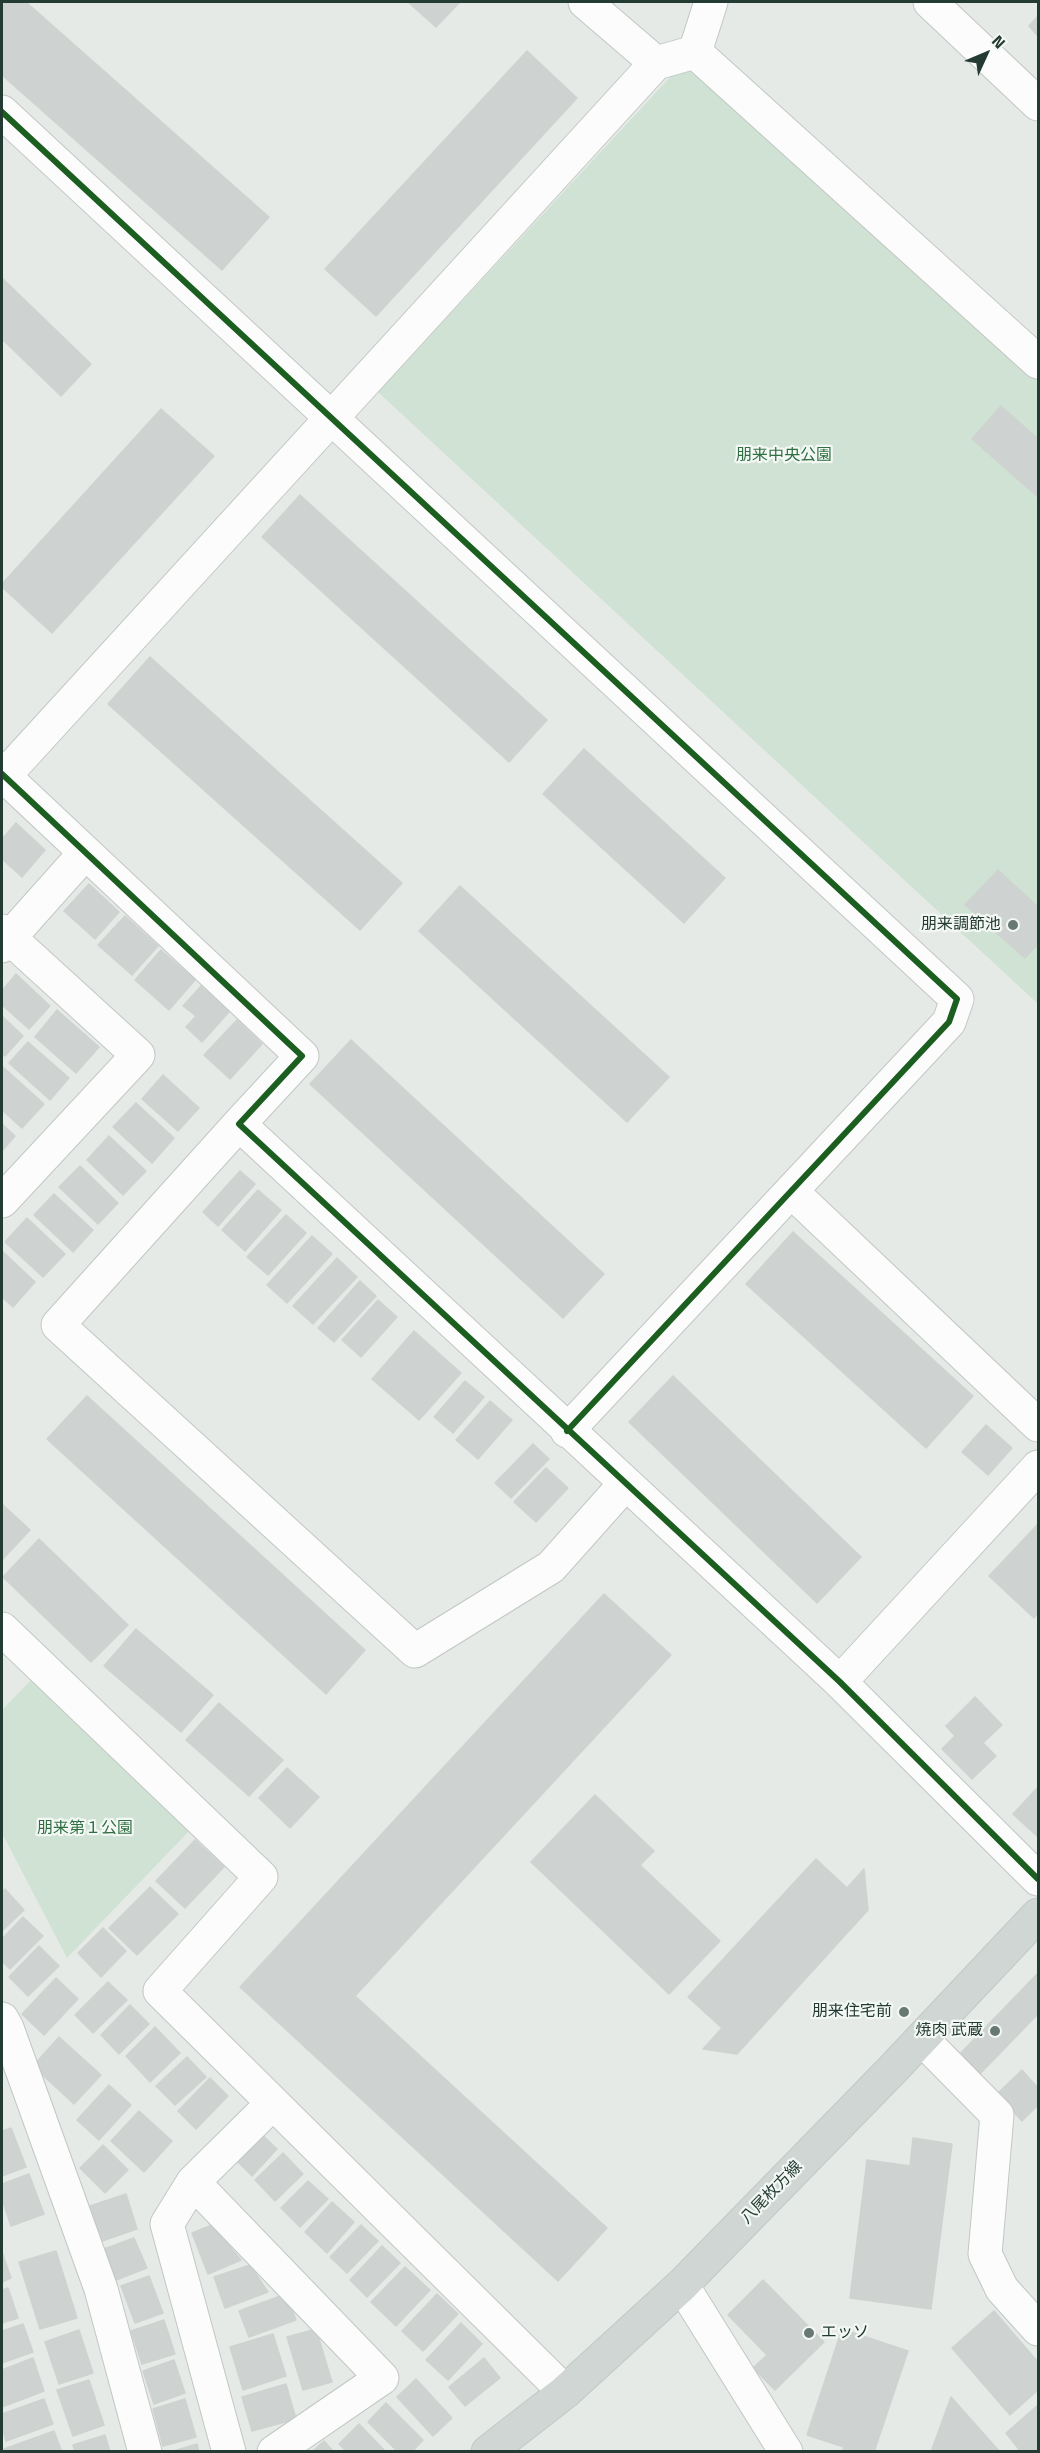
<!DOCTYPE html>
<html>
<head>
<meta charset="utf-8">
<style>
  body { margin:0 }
  #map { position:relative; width:1040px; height:2453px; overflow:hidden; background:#e5eae7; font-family:"Titillium Web",sans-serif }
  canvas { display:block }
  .frame { position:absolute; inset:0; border:3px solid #243b33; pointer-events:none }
  .north { position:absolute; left:956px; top:24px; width:60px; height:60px; -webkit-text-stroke:4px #f3f8f5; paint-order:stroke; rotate:46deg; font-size:16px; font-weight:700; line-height:24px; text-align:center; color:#243b33 }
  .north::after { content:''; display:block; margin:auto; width:21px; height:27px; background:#243b33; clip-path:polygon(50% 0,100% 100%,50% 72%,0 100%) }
</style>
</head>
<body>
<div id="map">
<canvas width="1040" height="2453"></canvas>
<div class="frame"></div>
<div class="north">N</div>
</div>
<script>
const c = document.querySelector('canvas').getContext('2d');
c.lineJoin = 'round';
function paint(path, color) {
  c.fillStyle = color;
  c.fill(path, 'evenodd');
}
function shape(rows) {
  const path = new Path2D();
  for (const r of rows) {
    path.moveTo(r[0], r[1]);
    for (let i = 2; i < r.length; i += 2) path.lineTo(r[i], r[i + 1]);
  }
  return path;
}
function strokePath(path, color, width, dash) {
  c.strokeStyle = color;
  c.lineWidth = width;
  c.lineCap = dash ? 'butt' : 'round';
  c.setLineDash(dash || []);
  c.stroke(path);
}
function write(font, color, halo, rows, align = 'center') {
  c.font = font + ' "Titillium Web","Noto Sans JP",sans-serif';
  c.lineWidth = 4.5;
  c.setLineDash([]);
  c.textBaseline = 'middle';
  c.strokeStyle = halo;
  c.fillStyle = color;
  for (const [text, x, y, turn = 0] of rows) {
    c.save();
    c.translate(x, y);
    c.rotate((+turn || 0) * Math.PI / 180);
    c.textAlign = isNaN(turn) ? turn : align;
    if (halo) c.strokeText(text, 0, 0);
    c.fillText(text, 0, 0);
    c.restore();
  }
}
paint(shape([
  [697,66,1038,381,1038,1004,378,392,673,74],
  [35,1676,193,1827,67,1958,2,1833,2,1710]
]), '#d0e2d3');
const building = shape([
  [2,2,26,2,269,217,222,270,2,75,2,2],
  [408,2,460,2,436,27,408,2],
  [1038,16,1038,36,1029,26,1038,16],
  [527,51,577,98,376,316,325,269,527,51],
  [2,278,91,364,61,396,2,339,2,278],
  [1001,406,1038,439,1038,497,972,439,1001,406],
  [161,409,214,456,52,633,2,587,2,584,161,409],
  [300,495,547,720,509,762,262,537,300,495],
  [150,657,402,883,360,930,108,704,150,657],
  [584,749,725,878,684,923,543,794,584,749],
  [16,823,45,850,22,877,2,859,2,839,16,823],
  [998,870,1038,907,1038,944,1025,958,965,905,998,870],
  [89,884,119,912,95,939,64,911,89,884],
  [460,886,669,1077,627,1122,419,931,460,886],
  [125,916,158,946,132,975,98,945,125,916],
  [161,950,195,980,169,1010,135,980,161,950],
  [16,974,50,1006,29,1029,2,1005,2,991,16,974],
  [201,986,229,1012,202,1042,186,1027,196,1016,183,1006,201,986],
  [57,1010,99,1047,76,1073,35,1037,57,1010],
  [2,1016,23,1036,5,1056,2,1054,2,1016],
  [237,1020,262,1044,230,1079,204,1055,237,1020],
  [351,1040,604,1274,563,1318,310,1084,351,1040],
  [28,1042,69,1078,50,1100,9,1063,28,1042],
  [3,1067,44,1104,22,1128,2,1110,3,1067],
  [163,1075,199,1108,178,1131,142,1099,163,1075],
  [136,1103,174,1138,152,1163,113,1127,136,1103],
  [2,1124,15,1136,2,1151,2,1124],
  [109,1136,146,1171,123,1195,87,1160,109,1136],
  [80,1166,118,1203,98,1224,59,1187,80,1166],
  [240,1171,255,1184,218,1226,203,1212,240,1171],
  [258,1190,281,1210,245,1251,222,1230,258,1190],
  [54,1194,93,1230,73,1252,34,1215,54,1194],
  [286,1215,306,1233,268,1275,247,1257,286,1215],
  [27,1218,65,1254,43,1277,5,1242,27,1218],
  [793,1232,973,1396,926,1448,746,1284,793,1232],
  [312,1236,332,1254,287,1303,267,1285,312,1236],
  [2,1251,35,1282,13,1307,2,1297,2,1251],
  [337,1258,357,1277,313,1324,293,1306,337,1258],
  [360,1281,376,1296,334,1342,318,1328,360,1281],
  [378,1300,397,1317,361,1357,342,1340,378,1300],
  [414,1331,461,1373,419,1420,372,1379,414,1331],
  [673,1376,861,1557,817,1603,629,1422,673,1376],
  [465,1381,484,1397,453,1433,434,1417,465,1381],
  [87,1396,365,1650,326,1694,47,1439,87,1396],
  [490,1401,512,1420,478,1459,456,1440,490,1401],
  [986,1425,1012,1448,988,1475,962,1452,986,1425],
  [533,1444,549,1459,511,1498,495,1483,533,1444],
  [546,1468,568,1488,536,1522,514,1502,546,1468],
  [2,1504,30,1530,2,1560,2,1504],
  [1038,1524,1038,1613,1034,1618,989,1576,1038,1524],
  [39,1539,128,1625,91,1662,3,1577,39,1539],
  [604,1594,671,1655,355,1996,607,2228,558,2281,240,1987,604,1594],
  [136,1629,213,1695,181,1732,104,1666,136,1629],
  [975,1697,1002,1725,983,1743,996,1756,972,1779,942,1749,955,1736,946,1726,975,1697],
  [219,1703,283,1760,249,1796,186,1740,219,1703],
  [287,1768,319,1797,290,1828,259,1798,287,1768],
  [1038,1787,1038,1837,1013,1814,1038,1787],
  [595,1795,654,1851,640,1865,720,1941,669,1994,531,1862,595,1795],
  [195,1840,224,1867,185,1908,156,1881,195,1840],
  [816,1859,847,1888,864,1869,868,1910,737,2054,703,2049,722,2028,688,1997,816,1859],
  [150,1887,178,1914,137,1955,109,1928,150,1887],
  [5,1889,24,1910,2,1931,2,1892,5,1889],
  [23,1917,43,1936,10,1969,2,1961,2,1939,23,1917],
  [103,1928,126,1951,101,1977,78,1953,103,1928],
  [39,1946,59,1966,28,1996,9,1977,39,1946],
  [1038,1973,1038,2014,976,2078,956,2058,1038,1973],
  [56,1978,78,1999,44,2035,22,2014,56,1978],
  [108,1982,127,2000,93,2033,75,2015,108,1982],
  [130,2005,149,2024,119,2054,101,2035,130,2005],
  [155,2027,180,2053,150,2082,126,2056,155,2027],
  [59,2037,101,2075,74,2104,33,2066,59,2037],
  [187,2057,206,2077,175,2105,156,2086,187,2057],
  [1022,2070,1038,2088,1038,2105,1022,2121,997,2094,1022,2070],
  [210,2078,228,2096,196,2129,178,2111,210,2078],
  [109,2085,131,2105,99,2140,77,2120,109,2085],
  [139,2111,172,2141,144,2172,111,2141,139,2111],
  [11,2128,26,2167,2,2176,2,2131,11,2128],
  [257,2130,277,2149,252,2176,232,2156,257,2130],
  [913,2138,952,2144,931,2309,850,2298,867,2160,910,2166,913,2138],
  [103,2145,128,2170,105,2193,80,2168,103,2145],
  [283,2153,303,2174,275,2201,255,2180,283,2153],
  [29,2174,44,2214,11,2226,2,2199,2,2184,29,2174],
  [308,2181,328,2199,300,2227,281,2208,308,2181],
  [126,2194,137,2229,102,2241,90,2206,126,2194],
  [332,2202,354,2222,327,2253,305,2232,332,2202],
  [212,2225,241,2260,208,2274,192,2233,212,2225],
  [361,2225,378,2241,347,2273,330,2257,361,2225],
  [134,2238,147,2268,116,2280,104,2249,134,2238],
  [382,2246,400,2263,367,2297,350,2280,382,2246],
  [56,2251,77,2318,40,2329,19,2262,56,2251],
  [2,2252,11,2278,2,2282,2,2252],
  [250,2265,268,2292,225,2308,214,2277,250,2265],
  [405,2267,430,2290,396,2326,371,2302,405,2267],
  [149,2276,163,2313,135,2323,121,2286,149,2276],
  [763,2280,824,2342,775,2390,753,2368,767,2355,728,2315,763,2280],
  [8,2288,18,2318,2,2323,2,2290,8,2288],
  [286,2294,296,2320,249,2337,239,2311,286,2294],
  [437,2294,458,2314,423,2351,402,2331,437,2294],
  [994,2311,1038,2362,1038,2390,1010,2415,952,2348,994,2311],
  [164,2320,175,2354,142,2364,131,2331,164,2320],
  [461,2323,482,2344,448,2380,426,2360,461,2323],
  [23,2324,33,2352,2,2363,2,2331,23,2324],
  [316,2329,332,2382,303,2390,287,2337,316,2329],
  [842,2329,908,2351,874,2452,842,2452,844,2447,807,2435,842,2329],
  [79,2330,93,2373,59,2384,45,2342,79,2330],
  [273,2334,286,2376,243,2390,230,2347,273,2334],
  [33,2358,44,2391,2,2407,2,2370,33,2358],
  [484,2358,500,2378,465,2406,449,2387,484,2358],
  [174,2360,185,2393,154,2404,143,2371,174,2360],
  [416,2379,452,2418,433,2436,397,2397,416,2379],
  [89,2380,104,2425,73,2436,57,2390,89,2380],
  [286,2384,296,2419,252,2431,242,2397,286,2384],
  [951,2397,1000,2452,931,2452,951,2397],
  [44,2399,53,2424,6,2441,2,2427,2,2414,44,2399],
  [185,2399,196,2437,163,2446,153,2409,185,2399],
  [386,2403,423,2440,412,2452,398,2452,368,2422,386,2403],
  [1038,2405,1038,2452,1021,2452,1006,2433,1038,2405],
  [359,2424,386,2452,347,2452,339,2444,359,2424],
  [54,2431,62,2452,5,2452,4,2449,54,2431],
  [105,2435,110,2452,75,2452,73,2445,105,2435],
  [324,2441,334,2452,312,2452,324,2441],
  [197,2444,199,2452,170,2452,197,2444]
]);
paint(building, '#ced2d0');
strokePath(building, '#ced3d0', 1.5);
const minor = shape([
  [585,2,656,63],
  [930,2,1038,104],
  [695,52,1038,362],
  [695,52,711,2],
  [2,112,957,999,949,1022,567,1431],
  [2,774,302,1056,239,1124,840,1682,1038,1879],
  [4,776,656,63,695,52],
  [2,931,138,1055,2,1201],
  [2,946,85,853],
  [239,1124,58,1325,415,1651,551,1567,625,1484],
  [791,1191,1038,1425],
  [2,1629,261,1877,160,1991,565,2392],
  [840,1682,1038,1467],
  [2,2019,7,2028,101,2289,145,2452],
  [922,2039,997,2115,985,2254,1002,2289,1038,2329],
  [193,2182,382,2378,274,2452],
  [682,2285,786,2452],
  [229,2452,167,2224,193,2182,273,2103]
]);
const major = shape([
  [488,2452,565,2392,682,2285,892,2070,1038,1915]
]);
strokePath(minor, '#c2c7c4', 35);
strokePath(major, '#c1c9c6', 35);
strokePath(minor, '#fbfcfb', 33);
strokePath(major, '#cfd6d3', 33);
strokePath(shape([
  [2,112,957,999,949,1022,567,1431],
  [2,774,302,1056,239,1124,840,1682,1038,1879]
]), '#1b5e20', 6);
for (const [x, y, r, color] of [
  [1013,925,6,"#687872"],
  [904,2012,6,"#687872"],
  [995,2031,6,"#687872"],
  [809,2333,6,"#687872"]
]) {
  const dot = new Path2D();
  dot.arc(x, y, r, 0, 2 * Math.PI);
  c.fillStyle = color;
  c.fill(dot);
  strokePath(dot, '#f3f8f5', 2);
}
write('16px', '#316f43', '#f3f8f5', [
  ["朋来中央公園",784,456],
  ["朋来第１公園",85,1829]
]);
write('16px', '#243b33', '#f3f8f5', [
  ["朋来調節池",1001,925],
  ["朋来住宅前",892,2012],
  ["焼肉 武蔵",983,2031],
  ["エッソ",821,2333,"left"]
], 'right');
write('16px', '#243b33', '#f3f8f5', [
  ["八尾枚方線",772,2193,-46]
]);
</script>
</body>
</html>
